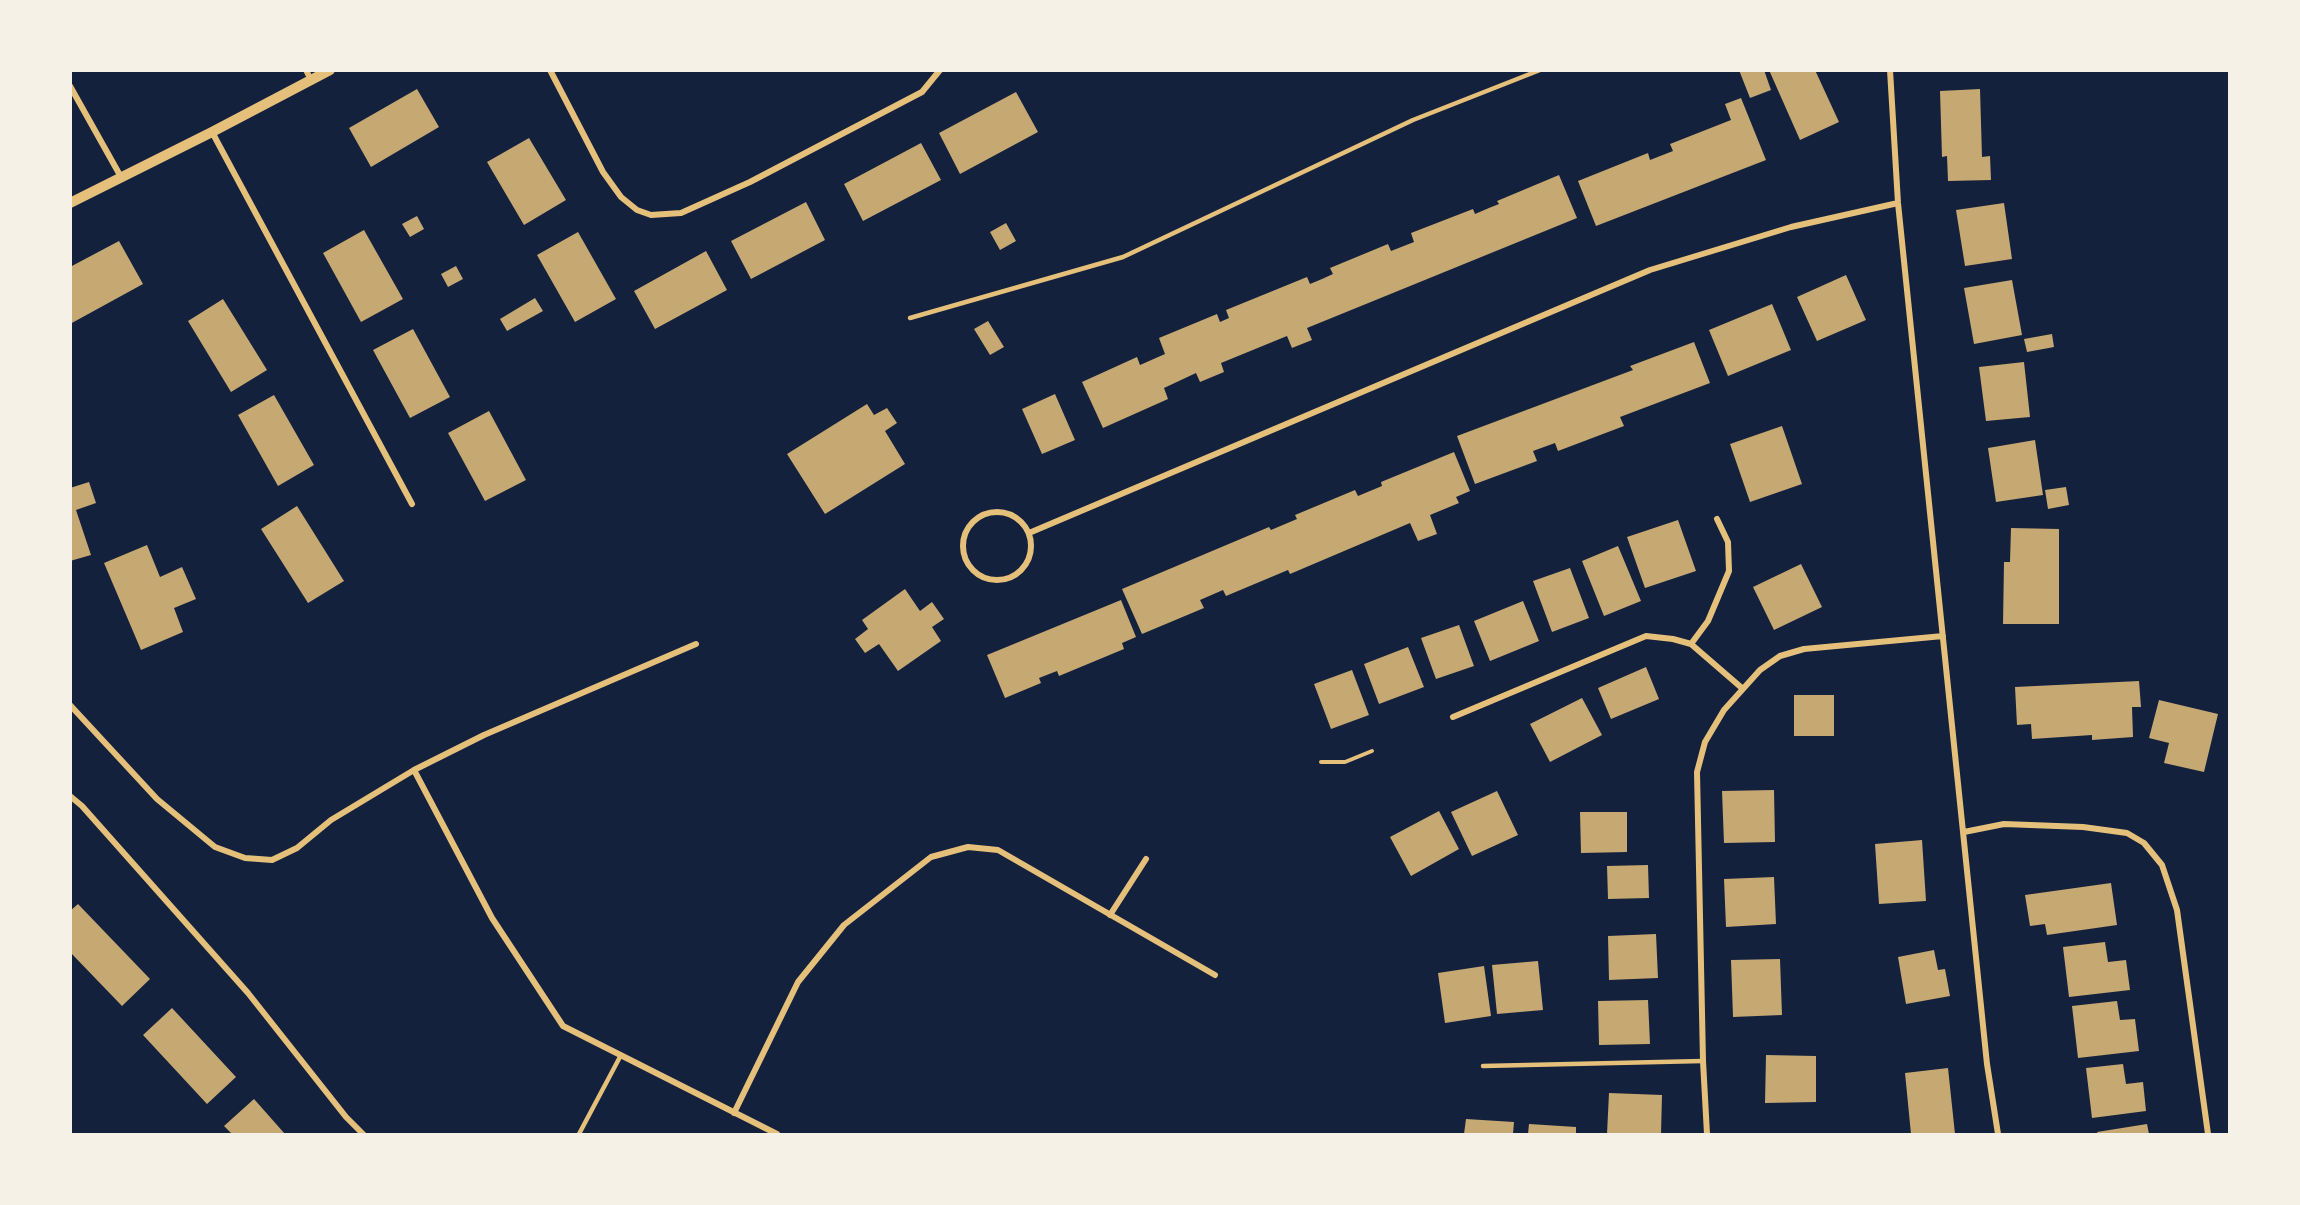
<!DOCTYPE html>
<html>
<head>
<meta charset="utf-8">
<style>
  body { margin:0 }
  #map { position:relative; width:2300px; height:1205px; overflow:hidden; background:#14213d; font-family:"Titillium Web",sans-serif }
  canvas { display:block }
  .frame { position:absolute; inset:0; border:72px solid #f6f1e7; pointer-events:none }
</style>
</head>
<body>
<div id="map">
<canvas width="2300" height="1205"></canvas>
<div class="frame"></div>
</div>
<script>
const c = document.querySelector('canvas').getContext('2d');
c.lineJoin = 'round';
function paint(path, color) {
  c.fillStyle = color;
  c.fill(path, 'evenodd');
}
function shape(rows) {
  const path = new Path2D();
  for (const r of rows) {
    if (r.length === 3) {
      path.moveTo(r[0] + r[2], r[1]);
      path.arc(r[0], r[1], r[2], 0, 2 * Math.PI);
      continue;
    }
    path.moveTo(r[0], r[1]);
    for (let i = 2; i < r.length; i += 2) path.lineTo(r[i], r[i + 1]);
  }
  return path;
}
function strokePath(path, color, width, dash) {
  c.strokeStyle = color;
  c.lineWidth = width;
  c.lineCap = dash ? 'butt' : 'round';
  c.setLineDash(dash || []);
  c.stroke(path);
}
paint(shape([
  [1739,70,1764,70,1771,90,1750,98],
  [1769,70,1815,70,1839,122,1800,140],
  [417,89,439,127,371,167,349,128],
  [1980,89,1982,157,1990,156,1991,180,1948,181,1947,156,1942,157,1940,91],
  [1016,92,1038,132,960,174,939,133],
  [1741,98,1766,160,1596,226,1578,181,1648,153,1650,160,1673,151,1670,144,1731,120,1725,104],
  [529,138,566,200,524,225,487,162],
  [921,143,941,180,863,221,844,184],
  [1559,175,1577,218,1307,328,1312,340,1292,348,1287,336,1221,363,1224,372,1200,382,1196,373,1164,388,1168,399,1103,428,1082,382,1137,357,1140,365,1165,354,1159,338,1217,314,1220,322,1229,318,1226,310,1307,277,1310,284,1322,279,1333,274,1330,268,1388,244,1391,251,1414,242,1411,233,1473,209,1475,214,1489,208,1499,204,1497,201],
  [806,202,825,240,751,279,731,241],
  [2004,203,2012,259,1965,266,1956,210],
  [417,216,424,229,410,237,402,224],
  [1006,223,1016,241,1000,250,990,232],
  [364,230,403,299,361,322,323,253],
  [578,232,616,299,575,322,537,255],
  [119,241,143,284,70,324,70,267],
  [706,251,727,290,655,329,634,291],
  [456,266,463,279,448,287,441,274],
  [1846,275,1866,320,1817,341,1797,297],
  [2012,280,2022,335,1974,344,1964,288],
  [535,298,543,311,507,331,500,319],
  [223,299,267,370,231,392,188,321],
  [1772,304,1791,350,1728,376,1709,330],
  [988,321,1004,347,990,355,974,329],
  [413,329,450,397,410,418,373,350],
  [2052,334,2054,347,2027,352,2024,339],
  [1694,342,1710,383,1620,417,1624,426,1558,451,1555,443,1533,451,1537,461,1475,484,1457,436,1633,370,1630,366],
  [2024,362,2030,417,1986,421,1979,367],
  [1055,394,1075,440,1042,454,1022,409],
  [274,395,314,465,278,486,238,415],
  [867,404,874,415,887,408,897,423,885,431,905,464,825,514,787,454],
  [489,411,526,480,485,501,448,433],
  [1782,426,1802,484,1750,502,1730,444],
  [2035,440,2043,495,1996,502,1988,448],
  [1454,452,1470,491,1456,497,1459,503,1430,515,1437,534,1418,541,1410,523,1290,574,1288,570,1226,596,1223,590,1200,600,1204,608,1142,634,1122,589,1269,527,1271,530,1297,519,1295,515,1355,490,1358,496,1382,486,1381,482],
  [89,482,96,503,76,510,91,555,70,561,70,488],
  [2066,487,2069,505,2048,509,2045,490],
  [297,506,344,581,308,603,261,529],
  [1678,520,1696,571,1645,588,1627,537],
  [2011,528,2059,529,2059,624,2003,624,2004,562,2010,562],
  [147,545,160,577,182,567,196,599,174,608,183,632,141,650,104,563],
  [1618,546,1641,601,1604,616,1582,561],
  [1801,564,1822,607,1774,630,1753,587],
  [1570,568,1589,618,1552,632,1533,581],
  [905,589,920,611,932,602,944,619,932,627,941,641,898,671,879,644,865,653,855,639,868,629,862,620],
  [1121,600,1136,637,1122,643,1124,649,1059,676,1057,671,1039,678,1041,683,1005,698,987,655],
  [1523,601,1539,641,1490,661,1474,621],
  [1459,625,1474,666,1436,679,1421,638],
  [1408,647,1424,687,1379,704,1364,664],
  [1646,667,1659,699,1611,719,1598,688],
  [1352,670,1369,715,1331,729,1314,684],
  [2139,681,2141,707,2132,707,2133,737,2092,740,2092,735,2032,739,2031,724,2017,725,2015,687],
  [1794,695,1834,695,1834,736,1794,736],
  [1582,698,1602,735,1550,762,1530,724],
  [2159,700,2218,714,2204,772,2164,763,2169,743,2149,738],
  [1774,790,1775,842,1724,843,1722,791],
  [1497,791,1518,835,1472,856,1451,812],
  [1439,811,1459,849,1411,876,1390,837],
  [1580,812,1627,812,1627,852,1581,853],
  [1922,840,1926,901,1879,904,1875,844],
  [1648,865,1649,898,1608,899,1607,866],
  [1774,877,1776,924,1726,927,1724,879],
  [2111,883,2117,925,2047,935,2045,924,2030,926,2025,895],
  [78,904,150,979,122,1006,70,952,70,911],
  [1656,934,1658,978,1609,980,1608,936],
  [2105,942,2108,962,2126,960,2130,990,2069,997,2063,947],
  [1934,950,1938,970,1945,969,1950,996,1906,1004,1898,957],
  [1780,959,1782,1015,1733,1017,1731,960],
  [1538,961,1543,1010,1497,1014,1492,965],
  [1484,966,1491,1016,1445,1023,1438,973],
  [1648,1000,1650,1044,1599,1045,1598,1001],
  [2117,1001,2120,1020,2135,1019,2139,1051,2078,1058,2072,1006],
  [172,1008,236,1077,207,1104,143,1035],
  [1766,1055,1816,1056,1816,1102,1765,1103],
  [2123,1064,2126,1084,2143,1082,2146,1111,2092,1118,2086,1068],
  [1948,1068,1955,1134,1911,1134,1905,1073],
  [1609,1093,1662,1095,1661,1134,1607,1134],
  [254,1099,285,1134,232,1134,224,1126],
  [1466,1119,1514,1122,1513,1134,1464,1134],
  [1529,1124,1576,1127,1576,1134,1528,1134],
  [2147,1124,2149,1134,2098,1134,2097,1132]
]), '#c6a872');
strokePath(shape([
  [1321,762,1345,762,1372,751]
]), '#e5c07b', 4);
strokePath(shape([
  [910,318,1123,257,1413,120,1540,70],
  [1483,1066,1703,1061],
  [579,1134,621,1055]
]), '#e5c07b', 4.5);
strokePath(shape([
  [306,70,311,80],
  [550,70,603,172,621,197,637,210,651,215,681,213,750,182,922,92,940,70],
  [1890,70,1898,203,1987,1064,1998,1134],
  [70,86,121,177],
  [212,132,412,504],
  [997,546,34],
  [1029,533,1650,270,1791,227,1898,203],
  [1691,644,1708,621,1729,571,1728,542,1717,519],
  [70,705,157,799,215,847,245,858,272,860,297,848,331,820,414,770,484,735,696,644],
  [1453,717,1646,636,1673,639,1691,644,1743,689],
  [414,770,492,918,563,1026,777,1134],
  [70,796,82,806,248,993,346,1117,363,1134],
  [1964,832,2004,824,2083,827,2127,833,2144,843,2162,865,2177,910,2208,1134],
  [1110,915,1146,859],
  [734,1113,798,982,844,925,931,857,968,847,998,850,1215,975],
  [1707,1134,1703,1061,1697,772,1705,742,1724,710,1760,670,1780,656,1804,649,1943,636]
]), '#e5c07b', 6);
strokePath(shape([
  [70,203,212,132,330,70]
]), '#e5c07b', 10);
</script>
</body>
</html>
